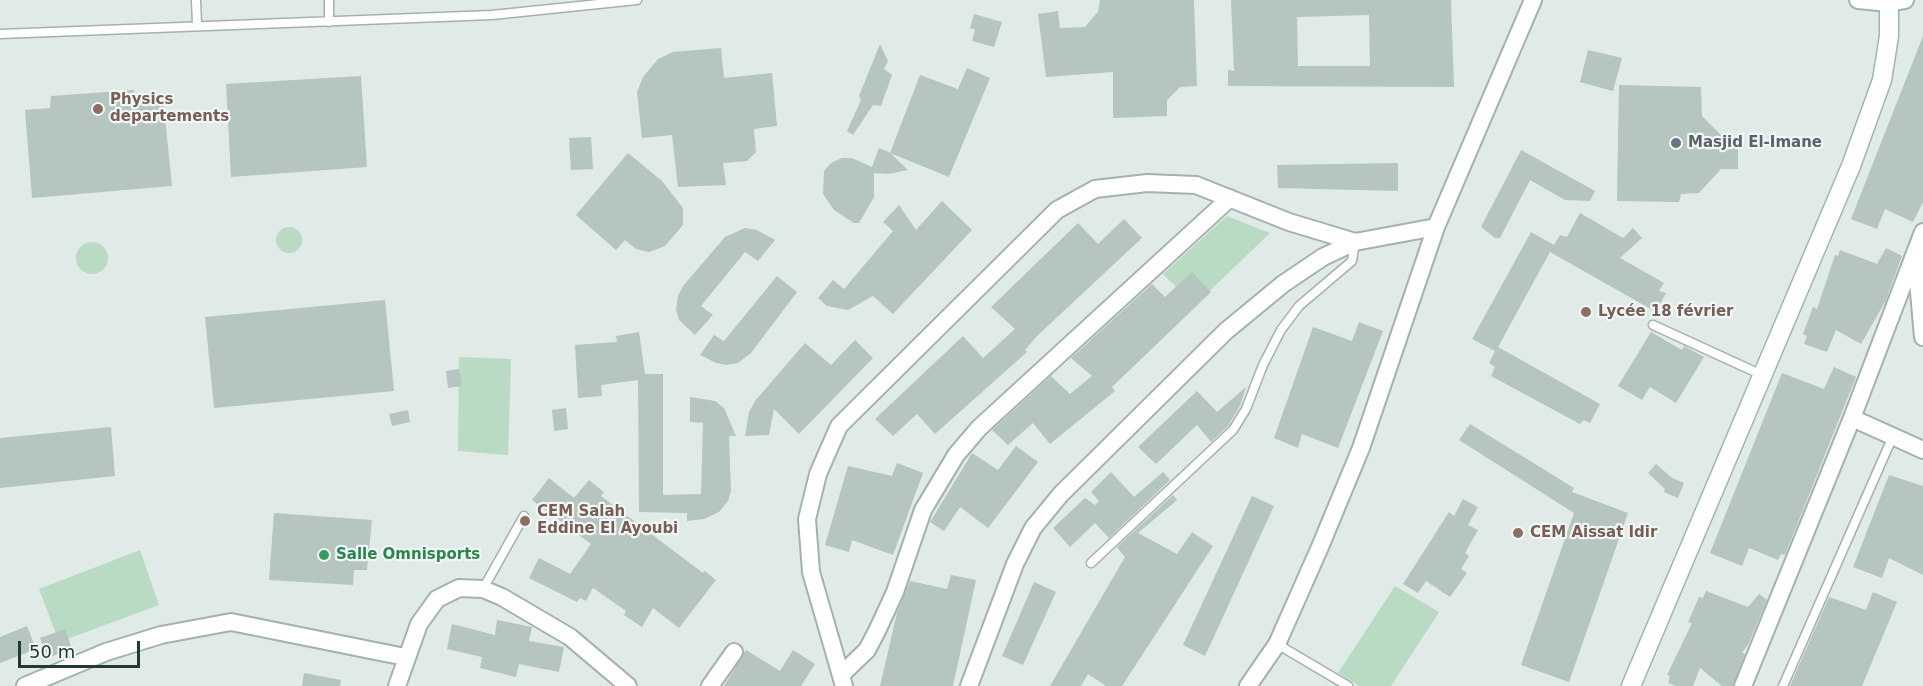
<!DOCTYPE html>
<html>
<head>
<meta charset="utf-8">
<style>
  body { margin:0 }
  #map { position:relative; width:1923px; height:686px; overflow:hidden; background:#e0eae6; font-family:"DejaVu Sans",sans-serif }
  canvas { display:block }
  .scale { position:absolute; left:18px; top:641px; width:122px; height:27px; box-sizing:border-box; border:3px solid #213a34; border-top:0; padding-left:8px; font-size:18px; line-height:21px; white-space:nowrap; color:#213a34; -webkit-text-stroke:4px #f0f7f4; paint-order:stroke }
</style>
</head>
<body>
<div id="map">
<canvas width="1923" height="686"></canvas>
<div class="scale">50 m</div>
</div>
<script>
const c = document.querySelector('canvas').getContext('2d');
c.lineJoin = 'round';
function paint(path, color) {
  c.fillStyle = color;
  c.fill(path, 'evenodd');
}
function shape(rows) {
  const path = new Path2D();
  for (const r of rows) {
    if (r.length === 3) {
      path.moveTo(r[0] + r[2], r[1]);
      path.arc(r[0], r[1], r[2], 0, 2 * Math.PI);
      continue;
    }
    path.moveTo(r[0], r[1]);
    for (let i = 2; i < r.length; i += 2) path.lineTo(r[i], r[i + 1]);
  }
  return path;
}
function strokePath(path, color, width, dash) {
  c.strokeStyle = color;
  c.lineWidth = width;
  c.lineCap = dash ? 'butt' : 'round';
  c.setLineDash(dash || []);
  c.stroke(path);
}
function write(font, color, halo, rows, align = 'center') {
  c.font = font + ' "DejaVu Sans",sans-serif';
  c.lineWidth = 4.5;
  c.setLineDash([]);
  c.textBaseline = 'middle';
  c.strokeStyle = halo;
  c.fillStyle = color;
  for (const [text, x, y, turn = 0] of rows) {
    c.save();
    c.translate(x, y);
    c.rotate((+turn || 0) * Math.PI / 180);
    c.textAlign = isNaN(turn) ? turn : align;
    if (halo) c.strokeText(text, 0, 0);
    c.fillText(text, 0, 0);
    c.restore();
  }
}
paint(shape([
  [1227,216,1270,233,1195,305,1163,274],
  [289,240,13],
  [92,258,16],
  [459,357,511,359,508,455,458,451],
  [140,550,159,605,59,642,39,589],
  [1395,586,1439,612,1391,686,1359,686,1338,673]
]), '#b9dbc3');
paint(shape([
  [1100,0,1194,0,1197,86,1180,87,1167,100,1167,116,1113,118,1113,72,1046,77,1038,14,1058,11,1060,28,1085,27,1098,12],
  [1231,0,1451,0,1454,87,1228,86,1228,70,1234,71],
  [1369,15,1370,66,1298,66,1297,17],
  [974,14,1002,22,994,47,972,41,975,30,970,28],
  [1923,36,1923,202,1913,222,1885,209,1877,229,1851,219],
  [880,44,888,61,884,69,892,75,881,106,873,105,853,135,847,131,861,100,859,96],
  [721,48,724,78,772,73,777,126,754,129,756,152,747,161,723,163,726,185,678,187,672,135,642,138,637,92,643,77,658,59,673,52],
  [1588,50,1622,58,1613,91,1580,82],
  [967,68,990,78,949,177,890,153,920,75,958,89],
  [361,76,367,167,231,177,226,84],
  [1619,85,1701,87,1702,116,1729,143,1738,144,1738,169,1721,169,1699,193,1681,194,1679,202,1617,201],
  [134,90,136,101,163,99,172,186,32,198,25,110,50,108,51,96],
  [591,137,593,169,571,170,569,138],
  [879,148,889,152,908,170,888,174,874,173,874,197,859,223,854,223,834,210,823,194,824,171,831,163,842,158,852,158,872,167],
  [1521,150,1595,191,1590,201,1565,200,1530,180,1500,238,1495,238,1481,227],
  [628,153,662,181,683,208,683,225,665,246,649,252,636,249,625,240,616,250,576,215],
  [1398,163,1398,191,1278,188,1277,165],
  [942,201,972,230,893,314,873,296,848,310,827,306,818,298,833,280,844,289,893,231,883,222,899,205,916,230],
  [1580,213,1623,238,1633,228,1642,238,1620,258,1664,283,1659,291,1666,293,1656,312,1550,252,1498,347,1600,404,1590,423,1584,420,1580,424,1491,376,1495,367,1489,363,1495,351,1472,339,1531,232,1554,245,1560,235,1567,237],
  [1124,219,1142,238,1037,336,1025,350,1027,352,935,434,917,414,893,436,875,419,963,336,983,358,1015,329,991,307,1078,223,1098,244],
  [745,228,757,230,775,240,758,261,745,252,701,306,713,315,695,335,679,320,676,310,678,296,683,286,725,237],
  [1886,248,1902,256,1886,300,1861,344,1836,330,1827,352,1804,344,1807,336,1803,334,1813,307,1817,309,1835,255,1838,256,1840,250,1877,264],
  [1192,272,1211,292,1112,387,1115,391,1050,444,1033,423,1008,445,992,430,1051,376,1070,394,1092,376,1071,358,1152,284,1165,297],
  [777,276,797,292,751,353,738,363,727,365,716,363,700,355,714,335,724,341],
  [385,300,394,391,214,408,205,317],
  [1359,322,1383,331,1338,448,1302,434,1298,448,1274,438,1313,327,1352,341],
  [639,332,645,374,663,374,663,495,701,494,703,423,690,422,690,397,715,401,724,408,736,436,729,436,731,491,728,501,719,512,704,519,687,521,687,513,639,512,638,380,601,385,602,396,578,398,575,345,617,342,616,336],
  [1651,332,1682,350,1684,346,1704,357,1676,403,1650,387,1642,400,1618,386],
  [855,340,873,358,799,434,774,409,769,435,745,436,749,412,755,401,805,343,831,365],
  [1834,367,1856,377,1785,555,1781,554,1778,560,1749,548,1742,566,1710,553,1782,373,1824,389],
  [459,369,462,386,448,388,446,371],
  [1246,387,1240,406,1228,426,1211,442,1197,425,1156,464,1138,447,1197,391,1217,412],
  [566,408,568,429,554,431,552,410],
  [408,410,410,422,392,426,389,414],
  [1470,424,1574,488,1572,492,1628,513,1569,682,1521,665,1574,513,1459,440],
  [111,427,115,476,0,488,0,438],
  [1016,446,1038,462,988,528,960,507,944,531,930,522,972,453,998,470],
  [897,463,923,473,893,555,852,540,849,552,825,545,848,466,892,476],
  [1656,464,1672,478,1684,483,1678,498,1664,492,1665,489,1648,473],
  [1111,472,1134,497,1163,472,1170,480,1109,538,1095,523,1070,547,1053,528,1085,498,1095,505,1099,501,1091,492],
  [1889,475,1923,486,1923,575,1889,558,1882,578,1853,567],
  [549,478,574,498,589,480,604,492,601,496,703,573,705,571,716,580,679,628,653,608,642,627,624,615,626,611,593,588,586,601,580,598,577,602,529,578,539,558,570,574,591,544,532,500],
  [1173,495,1177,500,1138,533,1177,554,1192,532,1213,546,1122,686,1106,686,1088,674,1081,686,1050,686,1125,557,1117,547],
  [1252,496,1274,506,1205,656,1183,645],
  [1463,499,1478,507,1468,525,1478,530,1465,553,1469,556,1461,569,1467,573,1450,597,1426,581,1418,593,1403,584,1449,512,1454,516],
  [274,513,372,520,367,570,354,570,353,585,269,580],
  [951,575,976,580,953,686,880,686,897,613,910,581,947,589],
  [1034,582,1056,592,1023,665,1002,656],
  [1706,591,1748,607,1759,594,1767,600,1748,645,1742,652,1745,654,1733,686,1722,686,1700,668,1693,686,1676,686,1668,683,1670,676,1667,675,1692,623,1688,622,1699,597,1703,598],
  [1873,592,1897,602,1862,686,1790,686,1829,597,1866,610],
  [497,620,532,627,529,641,564,647,559,672,519,664,516,677,480,668,482,657,447,649,452,624,495,635],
  [27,626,36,649,0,663,0,637],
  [65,629,72,649,47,658,40,638],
  [746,650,780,671,793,650,815,664,801,686,724,686],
  [304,673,341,680,340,686,302,686]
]), '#b5c5bf');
const lane = shape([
  [196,0,197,25],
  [329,0,329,22],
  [0,34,492,15,637,0],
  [1653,325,1762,375],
  [1091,563,1233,430,1246,409,1263,365,1281,330,1299,306,1352,261,1355,242],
  [483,589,524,516],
  [1277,644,1348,686],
  [1783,686,1893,436]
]);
const street = shape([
  [1858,0,1889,3,1905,0],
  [1916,258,1923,337],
  [1852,418,1923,450],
  [841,675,867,650,877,631,895,592,923,510,956,455,979,428,1230,198],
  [25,686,106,652,161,635,231,622,405,657],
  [397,686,419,624,437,599,459,588,483,589,502,597,570,637,628,686],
  [710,686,734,652],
  [844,686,811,572,807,519,818,474,839,426,1057,210,1095,189,1147,183,1196,185,1289,222,1355,242],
  [969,686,1015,564,1033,528,1061,494,1226,331,1283,284,1323,257,1355,242,1436,227],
  [1248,686,1277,644,1320,547,1361,448,1436,227,1533,0],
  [1743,686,1852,418,1923,232]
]);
const secondary = shape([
  [1631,686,1851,166,1882,80,1889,36,1889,0]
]);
strokePath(lane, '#a3b2ad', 11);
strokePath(street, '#a3b2ad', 20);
strokePath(secondary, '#9fb6ae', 21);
strokePath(lane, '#fff', 8);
strokePath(street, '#fff', 16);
strokePath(secondary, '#fff', 18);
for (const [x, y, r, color] of [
  [98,109,6,"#8d6e63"],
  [1676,143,6,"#6b7280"],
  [1586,312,6,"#8d6e63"],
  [525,521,6,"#8d6e63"],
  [1518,533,6,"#8d6e63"],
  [324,555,6,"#2e9e5b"]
]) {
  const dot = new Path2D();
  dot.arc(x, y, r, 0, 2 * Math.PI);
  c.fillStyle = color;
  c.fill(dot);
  strokePath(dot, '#f0f7f4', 2);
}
write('bold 15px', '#785e54', '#f0f7f4', [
  ["Physics",110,100],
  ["departements",110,117],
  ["Lycée 18 février",1598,312],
  ["CEM Salah",537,512],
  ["Eddine El Ayoubi",537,529],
  ["CEM Aissat Idir",1530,533]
], 'left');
write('bold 15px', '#5b616d', '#f0f7f4', [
  ["Masjid El-Imane",1688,143]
], 'left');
write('bold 15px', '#27864d', '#f0f7f4', [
  ["Salle Omnisports",336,555]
], 'left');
</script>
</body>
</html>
